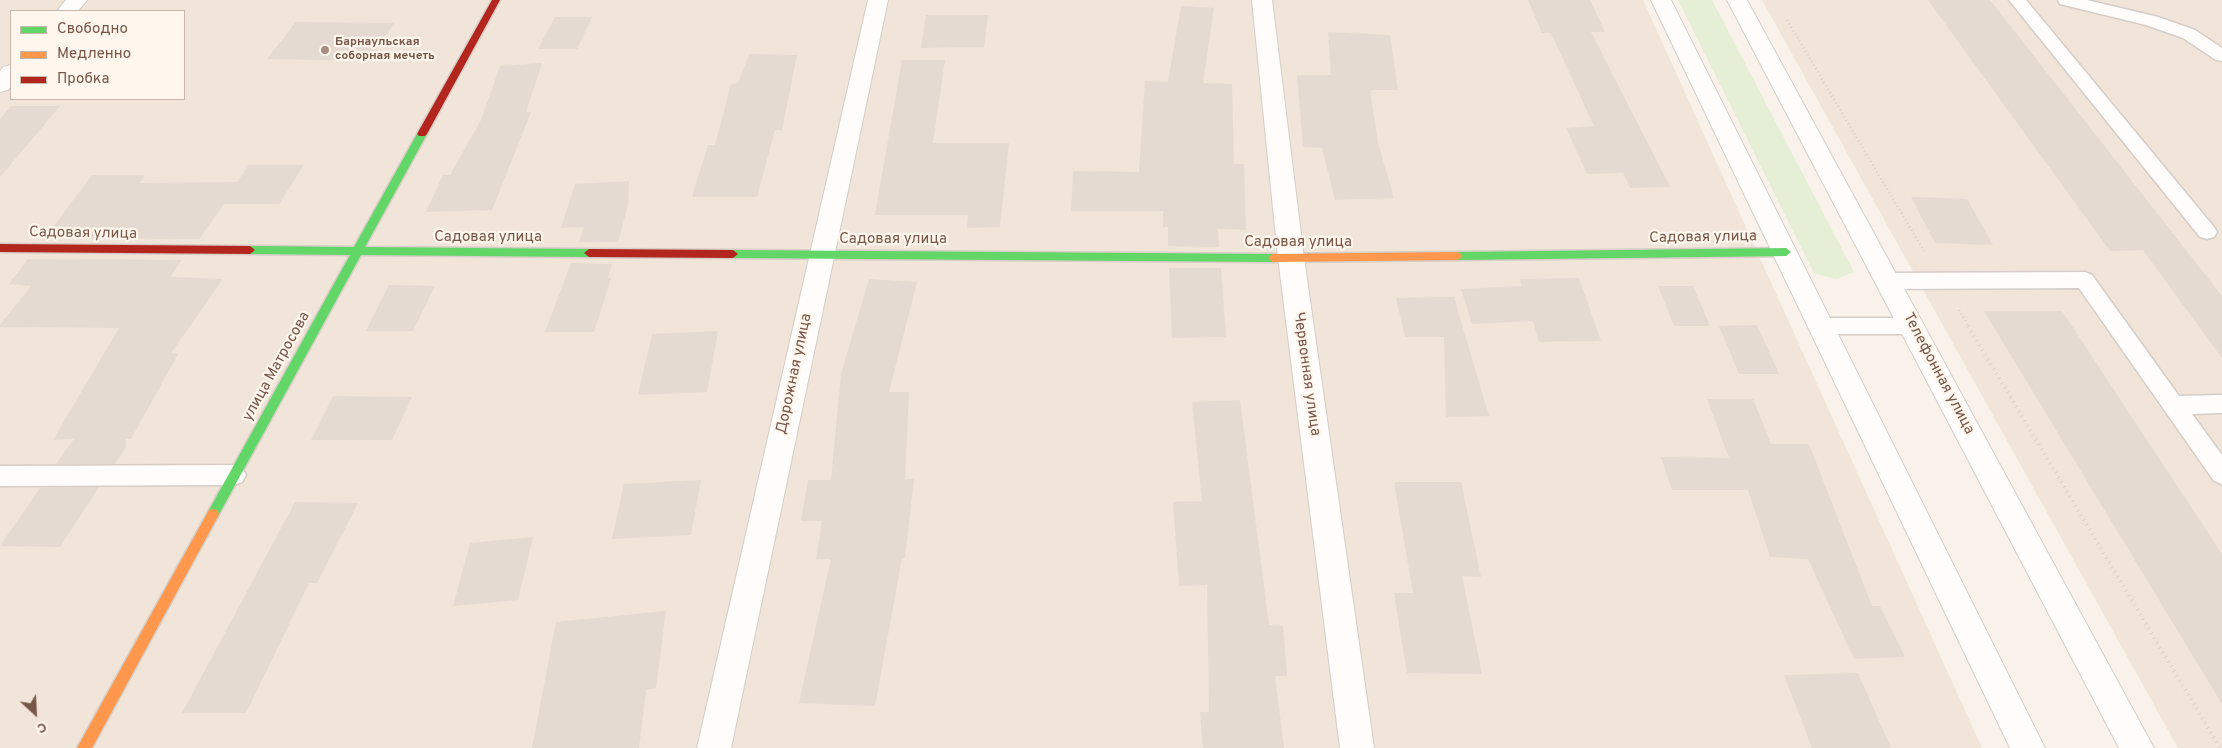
<!DOCTYPE html>
<html>
<head>
<meta charset="utf-8">
<style>
  body { margin:0 }
  #map { position:relative; width:2222px; height:748px; overflow:hidden; background:#f8f2eb; font-family:Overpass,sans-serif }
  canvas { display:block }
  .legend { position:absolute; left:10px; top:10px; width:175px; height:90px; box-sizing:border-box; background:#fff7ed; border:1px solid #c9b7ab; margin:0; padding:6px 9px; list-style:none; font-size:15px; color:#785749 }
  .legend li { display:flex; align-items:center; gap:10px; height:25px }
  .legend b { width:25px; border:1px solid #c9b7ab }
  .north { position:absolute; left:10px; top:688px; width:50px; height:50px; -webkit-text-stroke:4px #fff7ed; paint-order:stroke; rotate:155deg; font-size:14px; font-weight:700; line-height:20px; text-align:center; color:#785749 }
  .north::after { content:''; display:block; margin:auto; width:18px; height:22px; background:#785749; clip-path:polygon(50% 0,100% 100%,50% 72%,0 100%) }
</style>
</head>
<body>
<div id="map">
<canvas width="2222" height="748"></canvas>
<ul class="legend">
<li><b style="height:6px;background:#63d668"></b>Свободно</li>
<li><b style="height:6px;background:#ff974d"></b>Медленно</li>
<li><b style="height:6px;background:#b3261e"></b>Пробка</li>
</ul>
<div class="north">С</div>
</div>
<script>
const c = document.querySelector('canvas').getContext('2d');
c.lineJoin = 'round';
function paint(path, color) {
  c.fillStyle = color;
  c.fill(path, 'evenodd');
}
function shape(rows) {
  const path = new Path2D();
  for (const r of rows) {
    path.moveTo(r[0], r[1]);
    for (let i = 2; i < r.length; i += 2) path.lineTo(r[i], r[i + 1]);
  }
  return path;
}
function strokePath(path, color, width, dash) {
  c.strokeStyle = color;
  c.lineWidth = width;
  c.lineCap = dash ? 'butt' : 'round';
  c.setLineDash(dash || []);
  c.stroke(path);
}
function write(font, color, halo, rows, align = 'center') {
  c.font = font + ' Overpass,sans-serif';
  c.lineWidth = 4.5;
  c.setLineDash([]);
  c.textBaseline = 'middle';
  c.strokeStyle = halo;
  c.fillStyle = color;
  for (const [text, x, y, turn = 0] of rows) {
    c.save();
    c.translate(x, y);
    c.rotate((+turn || 0) * Math.PI / 180);
    c.textAlign = isNaN(turn) ? turn : align;
    if (halo) c.strokeText(text, 0, 0);
    c.fillText(text, 0, 0);
    c.restore();
  }
}
paint(shape([
  [0,0,1643,0,1982,748,0,748],
  [11,11,184,11,184,99,11,99],
  [1762,0,2222,0,2222,748,2178,748]
]), '#f1e4d8');
paint(shape([
  [1678,0,1712,0,1854,272,1836,279,1814,273]
]), '#e5efd5');
paint(shape([
  [1528,0,1590,0,1605,32,1591,32,1670,187,1630,188,1623,173,1587,174,1566,128,1594,126,1551,33,1542,33],
  [1928,0,1990,0,2222,296,2222,358,2143,250,2110,251],
  [1181,6,1214,8,1203,83,1232,84,1234,164,1244,164,1246,230,1218,229,1219,247,1168,246,1168,227,1163,227,1163,211,1071,211,1073,171,1139,172,1145,81,1168,82],
  [926,15,988,15,984,47,921,48],
  [555,17,592,17,577,49,538,49],
  [296,22,394,23,369,61,267,59],
  [1328,32,1390,35,1398,90,1370,90,1378,143,1394,198,1335,200,1322,148,1303,147,1297,75,1331,75],
  [749,54,797,55,782,130,775,130,757,197,692,197,708,145,715,145,731,84,738,83],
  [902,60,945,60,933,143,1009,143,1000,227,967,228,968,215,875,215],
  [542,63,526,112,531,112,492,210,426,212,443,175,450,175,481,120,500,66],
  [11,106,60,106,0,177,0,119],
  [249,165,304,165,279,204,224,204,199,239,45,238,92,175,145,175,140,183,237,182],
  [629,181,628,205,618,242,579,242,584,227,561,228,575,184],
  [1911,197,1967,199,1993,245,1935,243],
  [28,259,182,260,170,277,223,279,171,353,178,354,131,439,126,439,126,447,115,464,56,464,74,439,53,440,119,328,0,327,0,325,31,286,9,284],
  [571,263,612,264,608,278,611,278,594,332,545,332],
  [1169,268,1221,268,1226,337,1172,338],
  [1579,278,1601,341,1539,342,1533,321,1472,324,1461,289,1522,286,1520,279],
  [869,279,917,282,889,392,909,392,905,479,914,479,905,558,902,558,875,706,799,703,831,559,816,559,822,521,801,521,808,480,831,480,841,374],
  [389,285,435,286,413,331,366,331],
  [1658,286,1693,286,1710,326,1674,326],
  [1454,297,1457,308,1489,416,1446,417,1444,337,1405,337,1396,298],
  [1984,311,2062,311,2222,554,2222,704],
  [1757,325,1779,374,1739,374,1719,326],
  [718,331,707,392,638,395,652,334],
  [333,396,412,397,392,440,311,440],
  [1707,399,1753,399,1771,444,1809,444,1872,606,1880,606,1905,657,1854,659,1808,559,1770,557,1748,490,1672,490,1661,457,1729,458],
  [1240,400,1269,625,1283,626,1287,676,1275,676,1284,748,1203,748,1200,712,1209,712,1207,585,1179,586,1173,502,1202,501,1192,402],
  [701,480,691,535,612,539,624,484],
  [1394,482,1461,482,1481,577,1462,576,1482,674,1407,673,1394,593,1413,593],
  [99,487,60,547,0,546,40,488],
  [295,502,358,503,317,583,309,583,246,713,182,713],
  [533,537,518,600,453,606,470,543],
  [666,611,656,688,646,690,639,748,532,748,556,622],
  [1858,673,1891,748,1812,748,1784,675]
]), '#e5dad2');
const lane = shape([
  [2009,0,2026,0,2214,227,2217,232,2214,237,2207,239,2200,237,2009,0],
  [2058,0,2087,0,2158,17,2195,30,2222,48,2222,61,2216,60,2183,38,2146,25,2060,4,2058,0],
  [2085,272,2092,275,2179,396,2222,395,2222,413,2192,414,2222,455,2222,484,2214,481,2079,288,1888,289,1881,286,1877,281,1881,276,1888,273,2085,272],
  [1822,318,1912,318,1920,320,1923,326,1920,332,1912,334,1822,334,1814,332,1811,326,1814,320,1822,318],
  [234,465,242,468,246,475,242,482,234,485,0,486,0,466,234,465]
]);
const street = shape([
  [66,0,87,0,78,11,57,11,66,0],
  [868,0,888,0,731,748,697,748,868,0],
  [1252,0,1272,0,1304,258,1374,748,1340,748,1278,258,1252,0],
  [1651,0,1671,0,2045,748,2010,748,1651,0],
  [1727,0,1747,0,2154,748,2119,748,1727,0],
  [11,65,11,86,8,90,0,92,0,71,3,67,11,65]
]);
const fast = shape([
  [422,131,427,134,365,247,589,249,594,253,589,257,361,255,217,518,213,519,209,518,207,514,209,510,350,255,250,254,245,250,250,246,354,247,417,134,422,131],
  [1786,248,1791,252,1786,256,1458,260,1453,256,1458,252,1786,248],
  [733,250,1273,254,1278,258,1273,262,733,258,728,254,733,250]
]);
const slow = shape([
  [1458,252,1463,256,1458,260,1273,262,1268,258,1273,254,1458,252],
  [213,509,217,510,219,514,217,518,92,748,77,748,209,510,213,509]
]);
const jam = shape([
  [492,0,500,0,427,134,425,136,419,136,417,134,492,0],
  [0,244,250,246,255,250,250,254,0,252,0,244],
  [589,249,733,250,738,254,733,258,589,257,584,253,589,249]
]);
strokePath(lane, '#d6cdc8', 3);
strokePath(street, '#d6cdc8', 2);
strokePath(fast, '#d7cec8', 3);
strokePath(slow, '#d7cec8', 3);
strokePath(jam, '#d7cec8', 3);
strokePath(shape([
  [1787,20,1924,251],
  [1959,310,1969,327]
]), '#dad1cd', 2.5, [1, 3]);
strokePath(shape([
  [1968,326,2220,748]
]), '#dad1cd', 4, [1, 4.5]);
paint(lane, '#fefdfc');
paint(street, '#fefdfc');
paint(fast, '#63d668');
paint(slow, '#ff974d');
paint(jam, '#b3261e');
for (const [x, y, r, color] of [
  [325,50,5,"#a58d82"]
]) {
  const dot = new Path2D();
  dot.arc(x, y, r, 0, 2 * Math.PI);
  c.fillStyle = color;
  c.fill(dot);
  strokePath(dot, '#fff7ed', 2);
}
write('bold 12px', '#785749', '#fff7ed', [
  ["Барнаульская",335,43],
  ["соборная мечеть",335,57]
], 'left');
write('15px', '#785749', '#fff7ed', [
  ["Садовая улица",83,234,1],
  ["Садовая улица",488,238],
  ["Садовая улица",1703,238,-1],
  ["Садовая улица",893,240],
  ["Садовая улица",1298,243],
  ["улица Матросова",277,367,-61],
  ["Дорожная улица",795,374,-78],
  ["Червонная улица",1306,374,82],
  ["Телефонная улица",1938,374,62]
]);
</script>
</body>
</html>
